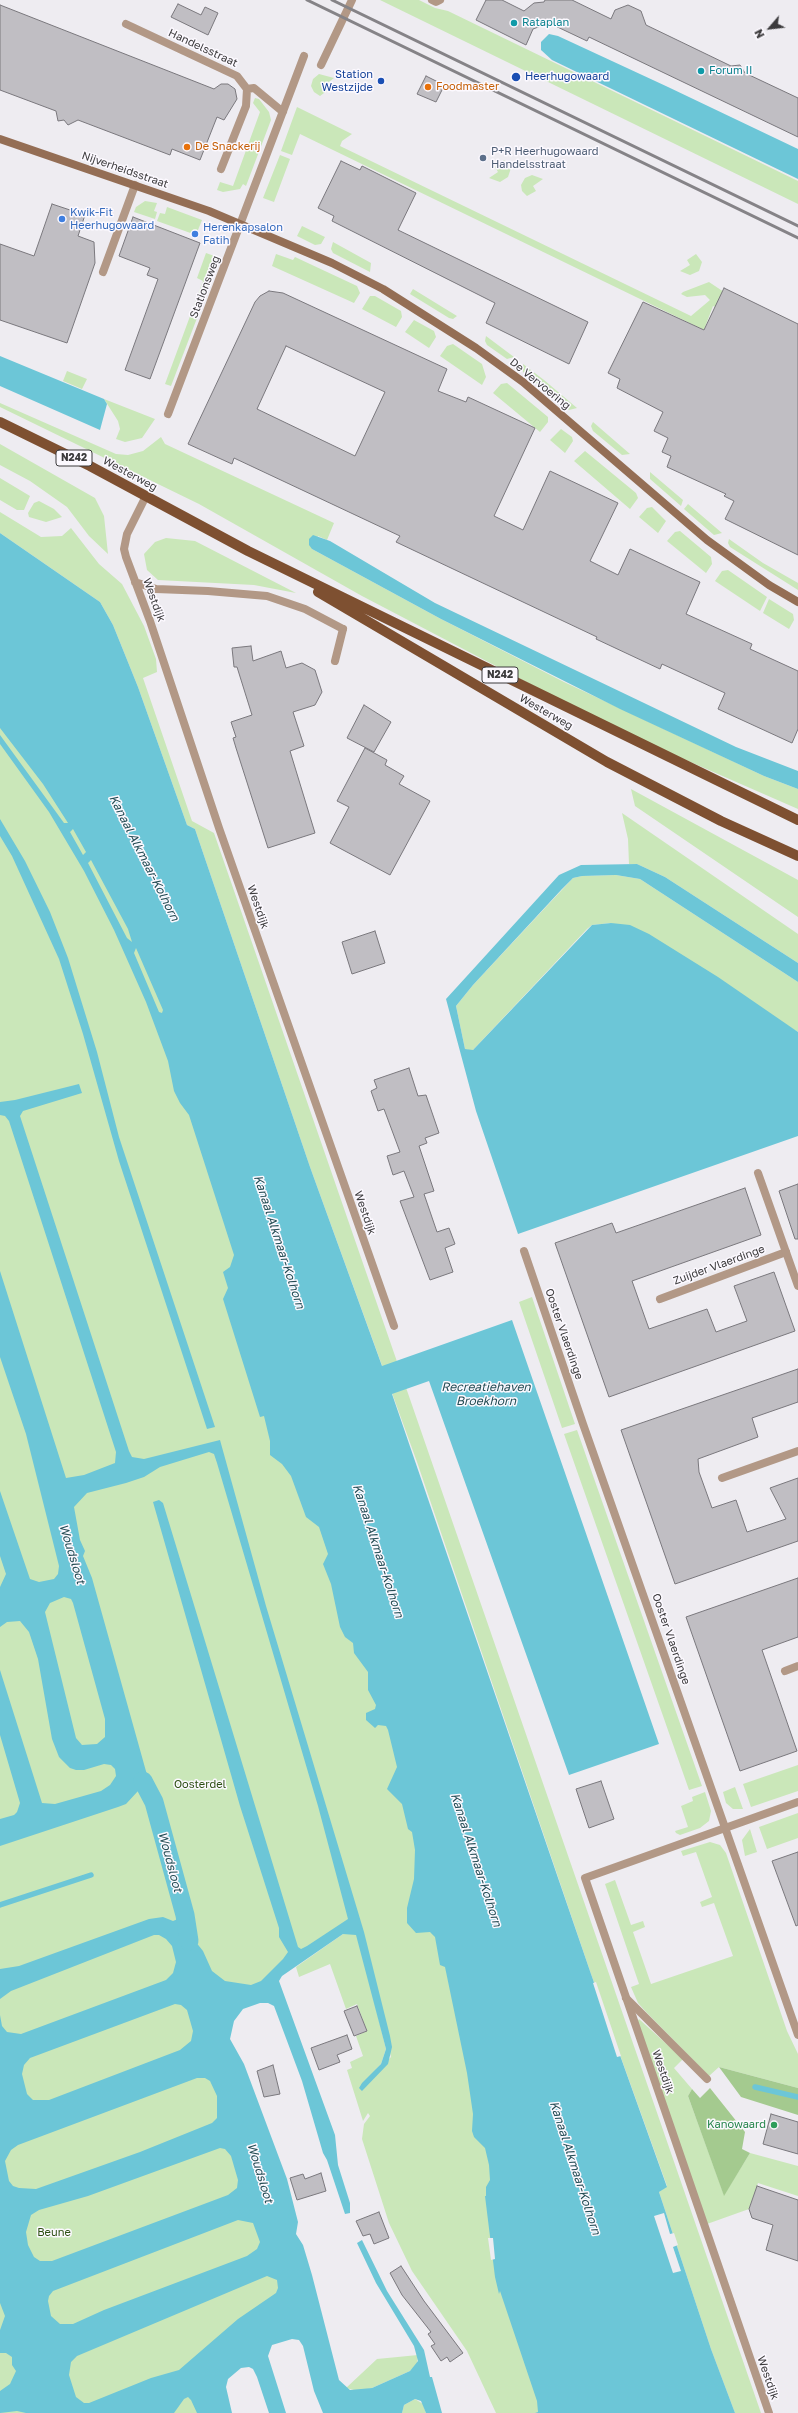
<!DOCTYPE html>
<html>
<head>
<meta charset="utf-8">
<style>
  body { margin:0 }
  #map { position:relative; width:798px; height:2413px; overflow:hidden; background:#eeecf1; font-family:"Golos Text",sans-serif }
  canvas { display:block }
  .north { position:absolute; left:750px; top:8px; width:40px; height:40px; -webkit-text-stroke:3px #fcf9ff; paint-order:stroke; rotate:242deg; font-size:11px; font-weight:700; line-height:16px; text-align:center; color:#3c3b3d }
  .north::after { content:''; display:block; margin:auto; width:14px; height:18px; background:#3c3b3d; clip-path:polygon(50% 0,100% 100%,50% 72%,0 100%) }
</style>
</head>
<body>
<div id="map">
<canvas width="798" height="2413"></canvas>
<div class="north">N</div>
</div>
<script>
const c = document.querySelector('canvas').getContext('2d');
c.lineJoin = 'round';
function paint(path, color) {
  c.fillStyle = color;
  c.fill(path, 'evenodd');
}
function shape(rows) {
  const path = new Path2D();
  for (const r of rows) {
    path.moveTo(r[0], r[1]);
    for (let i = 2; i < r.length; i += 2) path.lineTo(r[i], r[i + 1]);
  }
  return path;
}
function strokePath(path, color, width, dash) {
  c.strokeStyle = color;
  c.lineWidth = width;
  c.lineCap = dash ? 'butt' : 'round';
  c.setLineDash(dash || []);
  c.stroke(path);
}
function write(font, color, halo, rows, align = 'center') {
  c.font = font + ' "Golos Text",sans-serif';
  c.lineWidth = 3;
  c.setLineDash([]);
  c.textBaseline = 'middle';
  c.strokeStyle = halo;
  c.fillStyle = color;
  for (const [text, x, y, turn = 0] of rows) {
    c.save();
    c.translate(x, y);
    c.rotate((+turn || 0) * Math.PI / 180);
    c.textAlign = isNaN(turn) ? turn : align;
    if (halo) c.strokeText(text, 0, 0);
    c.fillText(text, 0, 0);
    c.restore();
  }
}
paint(shape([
  [380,0,419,0,435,8,448,11,798,181,798,204],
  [319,74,334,78,325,85,328,90,320,96,314,92,311,86,313,79],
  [255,98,259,99,269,112,271,120,246,186,243,184,240,189,223,192,217,190,220,182,233,186,260,112,253,103],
  [297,107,352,134,342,141,340,146,691,316,710,300,705,295,687,297,681,294,683,292,709,282,730,296,722,310,713,306,704,330,300,134,292,155,281,151],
  [280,155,290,159,274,202,263,198],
  [504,160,511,168,508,177,500,182,489,178,498,172,495,167],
  [532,175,543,179,533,186,536,191,527,196,522,191,521,185,525,178],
  [145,201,157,203,154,211,157,212,155,219,134,212,136,207],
  [167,207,202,220,196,235,157,221,160,213,165,214],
  [302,226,325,237,321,244,315,245,297,236],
  [333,242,371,263,370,272,333,253,331,249],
  [206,253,220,258,171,386,165,384,203,281,197,278],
  [276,254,293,260,295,257,357,286,360,293,354,303,272,266],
  [696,254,702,262,699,271,690,275,680,271,690,265,687,260],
  [413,289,457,316,453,319,449,318,410,294],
  [370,296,375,296,401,311,402,317,396,327,362,309],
  [414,320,434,331,436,337,429,348,405,332],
  [486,336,514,357,507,359,487,345,485,341],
  [453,344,482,364,486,377,482,385,440,356,447,346],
  [523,364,544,380,577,408,569,410,523,372],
  [67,371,87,379,82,389,63,381],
  [507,383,548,417,548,422,540,432,493,393,501,384],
  [104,399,155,419,142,438,125,442,116,439,120,429,118,421],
  [0,403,116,454,128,455,143,451,161,437,165,444,334,523,327,540,318,536,312,549,441,619,564,682,764,776,798,789,798,809,647,743,536,687,362,596,199,504,0,407],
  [593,422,630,454,622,455,593,431,591,426],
  [561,429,572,437,573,441,565,453,550,440],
  [0,444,95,498,104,516,108,554,89,536,67,507,30,481,0,465],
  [585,451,636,493,638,498,630,509,574,461],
  [650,472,683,500,681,506,650,479],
  [0,478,30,496,24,510,17,510,0,500],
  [39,501,54,509,62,517,46,522,29,517,28,513,34,503],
  [688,504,722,533,714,535,684,509],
  [652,507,666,521,658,533,639,517,647,508],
  [0,512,41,537,62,536,71,528,99,564,122,584,144,626,156,659,157,672,143,678,192,821,214,833,761,2413,735,2413,711,2349,659,2192,667,2186,591,1974,417,1462,310,1167,198,838,195,829,187,825,138,687,113,625,100,602,0,533],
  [680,531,711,557,712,564,706,573,667,541,675,532],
  [166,538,195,541,296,593,254,585,158,580,147,570,144,554,155,542],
  [729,539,763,563,798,583,798,590,730,547,728,543],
  [728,570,767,597,760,611,715,581,722,571],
  [769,599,793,614,794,620,789,629,763,613],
  [0,720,63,802,169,1007,391,1723,548,2413,496,2413,467,2351,412,2271,389,2223,362,2139,364,2124,370,2116,368,2113,363,2121,347,2070,352,2068,350,2062,363,2056,356,2036,367,2031,357,2004,346,2009,330,1964,299,1977,296,1967,343,1934,353,1933,358,1936,386,2049,381,2064,360,2088,391,2057,358,1926,341,1932,212,2026,313,2318,200,2388,207,2413,0,2413],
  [631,789,798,880,798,917,635,806],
  [622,813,798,934,798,963,665,877,637,864,629,864,628,839],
  [616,875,640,879,798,982,798,1032,611,923,592,925,587,929,472,1051,465,1049,456,1006,473,985,573,878,582,876],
  [532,1297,575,1424,562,1428,519,1302],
  [577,1430,702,1786,689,1790,564,1434],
  [798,1765,798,1791,751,1807,743,1784],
  [735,1787,743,1809,733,1809,726,1803,723,1792],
  [705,1792,711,1811,709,1821,700,1828,680,1835,676,1833,675,1831,688,1827,681,1806,693,1801,692,1797],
  [798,1813,798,1838,767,1849,759,1827],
  [750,1829,757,1852,745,1856,742,1840],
  [710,1842,720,1845,726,1853,787,2031,798,2054,798,2088,719,2067,709,2076,647,2013,638,2003,631,1987,639,1984,605,1884,615,1880,631,1925,643,1921,645,1927,633,1932,651,1984,733,1956,714,1903,702,1907,700,1902,712,1897,696,1852,683,1856,681,1851],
  [639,2019,683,2059,674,2068,692,2089,688,2096,724,2195,750,2153,798,2166,798,2196,758,2183,749,2209,707,2224,637,2022],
  [418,2355,417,2366,410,2371,372,2388,358,2391,346,2388,377,2359],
  [415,2399,423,2404,426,2413,402,2413,404,2405]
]), '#cae7b9');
paint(shape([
  [719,2067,798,2088,798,2115,741,2097],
  [710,2088,745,2132,742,2149,750,2153,724,2196,688,2096,692,2089,700,2098]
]), '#a4ca8f');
paint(shape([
  [549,34,558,36,668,87,798,149,798,179,552,60,541,50,541,42],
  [0,356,104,399,107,404,100,430,0,386],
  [0,533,100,602,113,625,138,687,187,825,195,829,198,838,310,1167,382,1366,512,1320,659,1744,569,1775,429,1381,392,1394,591,1974,667,2187,659,2192,711,2349,735,2413,535,2413,538,2412,537,2401,500,2291,499,2294,495,2277,485,2196,486,2196,486,2187,490,2180,489,2165,485,2148,474,2137,472,2131,473,2114,467,2073,445,1967,440,1965,435,1937,430,1932,416,1933,407,1923,407,1908,414,1879,415,1850,412,1832,408,1829,402,1804,387,1789,397,1767,388,1730,386,1726,378,1725,375,1728,366,1720,366,1713,375,1709,376,1705,368,1690,368,1672,354,1653,353,1643,345,1637,340,1627,331,1584,323,1564,328,1554,319,1527,306,1517,291,1476,282,1464,270,1455,270,1441,264,1416,260,1417,223,1299,228,1288,223,1272,230,1267,234,1255,189,1115,180,1103,174,1091,168,1061,146,1002,114,930,84,871,49,812,0,744,0,735,64,823,68,823,43,784,0,728],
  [73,829,86,852,83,855,70,832],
  [91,860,128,929,132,942,127,938,88,863],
  [136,948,163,1010,162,1013,159,1012,134,953],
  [313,535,330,541,435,603,736,747,798,771,798,789,764,776,620,709,441,619,312,549,309,545,309,539],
  [0,819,25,861,50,912,68,958,97,1052,119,1137,215,1427,207,1429,119,1161,83,1034,59,959,12,856,0,836],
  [637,864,665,877,798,963,798,982,640,879,616,875,582,876,573,878,562,889,473,985,456,1006,465,1049,473,1050,592,925,611,923,630,925,649,934,718,977,798,1032,798,1136,518,1234,476,1111,446,999,559,875,581,865],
  [79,1084,82,1093,23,1111,20,1116,129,1451,132,1457,144,1459,220,1440,266,1606,364,1932,390,2036,392,2047,388,2064,362,2091,359,2088,362,2083,381,2064,386,2049,356,1935,343,1934,282,1976,279,1981,335,2135,338,2165,350,2203,350,2213,345,2214,327,2160,323,2153,302,2081,274,2006,268,2003,260,2003,243,2009,234,2021,230,2039,244,2064,287,2179,298,2222,296,2234,303,2245,312,2275,339,2380,350,2390,372,2388,410,2371,418,2361,414,2346,376,2283,357,2243,362,2240,387,2291,424,2350,430,2377,432,2377,442,2413,426,2413,421,2401,415,2399,404,2405,402,2413,323,2413,314,2391,303,2346,299,2340,292,2339,272,2345,268,2356,286,2413,269,2413,257,2377,253,2369,249,2367,241,2368,228,2379,226,2387,232,2413,197,2413,191,2400,188,2397,184,2399,174,2413,26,2413,17,2411,0,2413,0,2391,10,2384,16,2371,12,2365,12,2357,6,2353,0,2353,0,2330,5,2316,0,2303,0,2015,2,2026,7,2032,21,2034,166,1980,173,1973,176,1962,172,1946,166,1939,159,1935,154,1935,11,1991,0,1999,0,1969,19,1966,149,1919,163,1917,173,1921,190,1914,191,1928,195,1941,203,1951,212,1971,225,1981,251,1985,261,1981,283,1959,288,1952,279,1937,279,1928,240,1806,153,1502,159,1500,163,1503,298,1947,301,1949,307,1946,348,1919,318,1806,217,1463,214,1454,209,1452,160,1467,144,1477,126,1483,87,1493,74,1507,80,1540,85,1551,83,1556,92,1578,149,1782,158,1800,150,1810,141,1793,138,1791,126,1804,118,1807,0,1846,0,1819,14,1815,17,1812,20,1803,0,1735,0,1670,42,1803,55,1804,101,1791,110,1785,116,1776,115,1769,111,1765,104,1764,84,1770,76,1770,70,1768,59,1757,52,1739,38,1659,29,1632,20,1621,7,1622,0,1627,0,1587,6,1574,0,1556,0,1491,30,1579,39,1582,54,1579,58,1574,59,1566,26,1434,0,1357,0,1271,66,1478,84,1475,115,1463,116,1452,9,1121,5,1116,0,1115,0,1102,15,1100],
  [64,1597,71,1599,73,1603,105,1719,105,1737,97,1744,82,1745,76,1738,45,1612,50,1603],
  [175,2004,181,2005,187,2010,193,2031,191,2041,180,2050,49,2100,33,2100,27,2094,22,2074,24,2065,30,2058],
  [197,2078,205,2078,210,2081,217,2096,217,2118,212,2123,140,2152,36,2189,19,2188,13,2186,9,2181,5,2161,11,2150,18,2145],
  [220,2148,225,2149,231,2156,238,2180,237,2188,228,2195,52,2261,40,2261,34,2257,28,2245,26,2232,31,2215,39,2210,88,2196],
  [238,2220,253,2223,260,2242,257,2249,247,2256,104,2310,73,2324,60,2324,51,2316,48,2301,49,2296,53,2291],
  [267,2276,277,2280,278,2288,276,2293,238,2319,179,2370,151,2378,89,2403,84,2403,76,2397,69,2375,71,2362,77,2356]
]), '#6cc6d7');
paint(shape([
  [596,1982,621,2056,617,2057,593,1983],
  [664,2213,670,2234,674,2233,678,2245,673,2247,681,2271,673,2273,654,2216],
  [488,2238,493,2238,495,2259,491,2260]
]), '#eeecf1');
strokePath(shape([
  [0,1905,91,1875],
  [755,2087,798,2097]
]), '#6cc6d7', 5.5);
strokePath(shape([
  [143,1781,154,1802,185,1915,189,1941]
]), '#6cc6d7', 19);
const building = shape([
  [486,0,502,0,524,11,534,3,544,2,545,0,572,0,611,19,615,10,628,5,641,11,646,25,731,66,740,65,745,73,798,98,798,137,589,37,587,41,549,23,533,29,526,45,476,20,486,0],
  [178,4,201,15,205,7,218,13,208,35,171,17,178,4],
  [0,5,214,89,221,84,228,84,235,89,237,99,224,120,217,117,200,160,172,149,170,155,78,120,68,125,64,120,58,121,56,111,0,90,0,5],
  [426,76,440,83,439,85,443,88,436,102,417,94,426,76],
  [341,161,360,170,362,166,416,193,398,230,588,322,569,364,486,323,495,303,332,221,334,216,318,208,341,161],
  [52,204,85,215,78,236,94,242,95,263,67,343,0,320,0,244,34,256,52,204],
  [133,217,200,243,150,379,125,370,158,279,147,275,150,268,119,256,133,217],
  [724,288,798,324,798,555,725,519,734,501,724,496,726,494,667,467,671,456,662,452,668,438,654,431,663,412,617,388,620,379,608,373,643,302,704,330,724,288],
  [269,291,283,293,447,369,438,391,466,402,468,397,535,428,494,516,523,530,550,471,618,503,590,561,618,575,630,549,700,582,686,614,752,644,750,649,798,671,798,729,792,743,718,709,725,693,662,664,660,669,596,639,597,637,396,542,400,536,234,458,232,464,188,444,255,302,260,296,269,291],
  [286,346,385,392,355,456,257,409,286,346],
  [251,646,253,661,281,651,286,668,302,663,315,670,322,692,315,705,293,712,304,746,290,751,315,833,268,848,236,748,233,738,236,737,231,722,252,715,237,667,234,667,232,648,251,646],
  [364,705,391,722,374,752,347,738,364,705],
  [365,748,387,760,385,765,404,776,399,784,430,801,390,875,330,843,349,807,337,801,365,748],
  [375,931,385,963,352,974,342,942,375,931],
  [409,1068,418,1096,426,1095,439,1133,425,1138,427,1143,419,1146,434,1191,424,1194,437,1232,449,1228,455,1244,445,1248,453,1272,430,1280,400,1201,414,1197,404,1171,393,1175,387,1156,400,1152,384,1109,378,1111,371,1091,377,1088,374,1080,409,1068],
  [798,1184,798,1239,795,1239,779,1191,798,1184],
  [745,1188,761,1235,632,1281,649,1329,707,1309,716,1332,747,1321,734,1286,774,1272,795,1331,609,1397,555,1243,612,1223,616,1233,745,1188],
  [798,1369,798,1402,752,1418,758,1437,698,1459,699,1472,712,1508,736,1500,747,1532,786,1519,770,1488,798,1478,798,1541,675,1584,621,1430,798,1369],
  [798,1578,798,1637,762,1650,797,1751,740,1771,686,1617,798,1578],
  [601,1781,614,1819,589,1828,576,1789,601,1781],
  [798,1852,798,1925,796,1926,772,1861,798,1852],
  [357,2006,367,2031,354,2036,344,2011,357,2006],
  [347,2035,352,2049,337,2055,340,2062,319,2070,311,2048,347,2035],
  [273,2065,280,2094,264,2097,257,2071,273,2065],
  [771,2114,798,2122,798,2154,763,2144,771,2114],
  [321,2173,326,2191,297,2200,290,2178,303,2174,305,2179,321,2173],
  [757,2186,798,2200,798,2261,766,2250,773,2225,752,2218,749,2209,757,2186],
  [379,2212,389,2238,374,2244,370,2234,363,2236,356,2221,379,2212],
  [401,2266,424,2301,463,2353,450,2362,447,2357,441,2361,431,2346,435,2344,428,2334,431,2332,402,2295,390,2273,401,2266]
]);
paint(building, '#c0bec3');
strokePath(building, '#7a787d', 1);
strokePath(shape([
  [103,272,135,185],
  [335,661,343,629],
  [660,1299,786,1252],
  [722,1478,798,1451],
  [785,1671,798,1666],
  [626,1998,707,2079]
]), '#b29886', 8);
strokePath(shape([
  [432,0,436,2,440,0],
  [126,24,237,76,247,89,254,88,283,112],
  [321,65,352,0],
  [221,169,246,106,247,89],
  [168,414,304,56],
  [146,496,127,534,124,549,126,557,150,621,219,828,394,1326],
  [135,582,156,589,208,591,267,596,305,609,343,629],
  [758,1173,798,1286],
  [524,1251,583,1424,798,2035],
  [769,2413,585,1878,798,1802]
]), '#b29886', 8);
strokePath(shape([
  [0,139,209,211,332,263,383,289,476,348,523,382,707,540,769,585,798,602]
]), '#946e55', 8);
strokePath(shape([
  [0,422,90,466,248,551,798,820],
  [318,592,607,762,721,821,798,856]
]), '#7e5031', 10);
strokePath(shape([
  [307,0,798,238],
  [332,0,798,226]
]), '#858387', 3);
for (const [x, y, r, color] of [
  [514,23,4,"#0f9aa8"],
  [701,71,4,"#0f9aa8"],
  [516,77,5,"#1a4fb4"],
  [381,81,4,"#1a4fb4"],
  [428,87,4,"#e8710a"],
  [187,147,4,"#e8710a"],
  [483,158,4,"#5c6f8a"],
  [62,219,4,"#3f7fe0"],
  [195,234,4,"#3f7fe0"],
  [774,2125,4,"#2e9e5b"]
]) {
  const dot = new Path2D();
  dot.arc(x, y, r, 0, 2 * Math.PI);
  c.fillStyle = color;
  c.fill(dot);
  strokePath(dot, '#fcf9ff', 1.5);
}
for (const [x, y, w] of [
  [74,458,36],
  [500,675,36]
]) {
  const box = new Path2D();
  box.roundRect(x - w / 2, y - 8, w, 16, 3);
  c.fillStyle = '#fcf9ff';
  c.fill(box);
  strokePath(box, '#3c3b3d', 1);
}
write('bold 10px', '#3c3b3d', null, [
  ["N242",74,458],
  ["N242",500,675]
]);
write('11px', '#0d838f', '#fcf9ff', [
  ["Rataplan",522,23],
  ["Forum II",709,71]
], 'left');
write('11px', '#3c3b3d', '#fcf9ff', [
  ["Handelsstraat",203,48,25],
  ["Nijverheidsstraat",125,170,19],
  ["Stationsweg",205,287,-69],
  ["De Vervoering",540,384,39],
  ["Westerweg",130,474,28],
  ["Westdijk",154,600,70],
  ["Westerweg",546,712,30],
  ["Westdijk",258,907,71],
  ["Westdijk",365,1213,71],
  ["Zuijder Vlaerdinge",719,1265,-20],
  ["Ooster Vlaerdinge",564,1334,71],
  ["Ooster Vlaerdinge",671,1639,71],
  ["Westdijk",663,2072,71],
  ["Westdijk",768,2378,71]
]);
write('11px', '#164399', '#fcf9ff', [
  ["Station",373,75],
  ["Westzijde",373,88],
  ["Heerhugowaard",525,77,"left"]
], 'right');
write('11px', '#c56008', '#fcf9ff', [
  ["Foodmaster",436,87],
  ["De Snackerij",195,147]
], 'left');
write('11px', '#4e5e75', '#fcf9ff', [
  ["P+R Heerhugowaard",491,152],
  ["Handelsstraat",491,165]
], 'left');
write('11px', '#366cbe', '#fcf9ff', [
  ["Kwik-Fit",70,213],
  ["Heerhugowaard",70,226],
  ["Herenkapsalon",203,228],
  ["Fatih",203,241]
], 'left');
write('11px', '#2e5014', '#fcf9ff', [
  ["Oosterdel",200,1785],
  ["Beune",54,2233]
]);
write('11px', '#27864d', '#fcf9ff', [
  ["Kanowaard",766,2125]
], 'right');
write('italic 12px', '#244d55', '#fcf9ff', [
  ["Kanaal Alkmaar-Kolhorn",144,858,63],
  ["Kanaal Alkmaar-Kolhorn",279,1242,72],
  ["Recreatiehaven",486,1387],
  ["Broekhorn",486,1401],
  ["Kanaal Alkmaar-Kolhorn",378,1551,72],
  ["Woudsloot",72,1554,73],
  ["Kanaal Alkmaar-Kolhorn",476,1860,72],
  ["Woudsloot",170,1862,75],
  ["Kanaal Alkmaar-Kolhorn",575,2168,72],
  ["Woudsloot",260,2173,73]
]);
</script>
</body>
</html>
